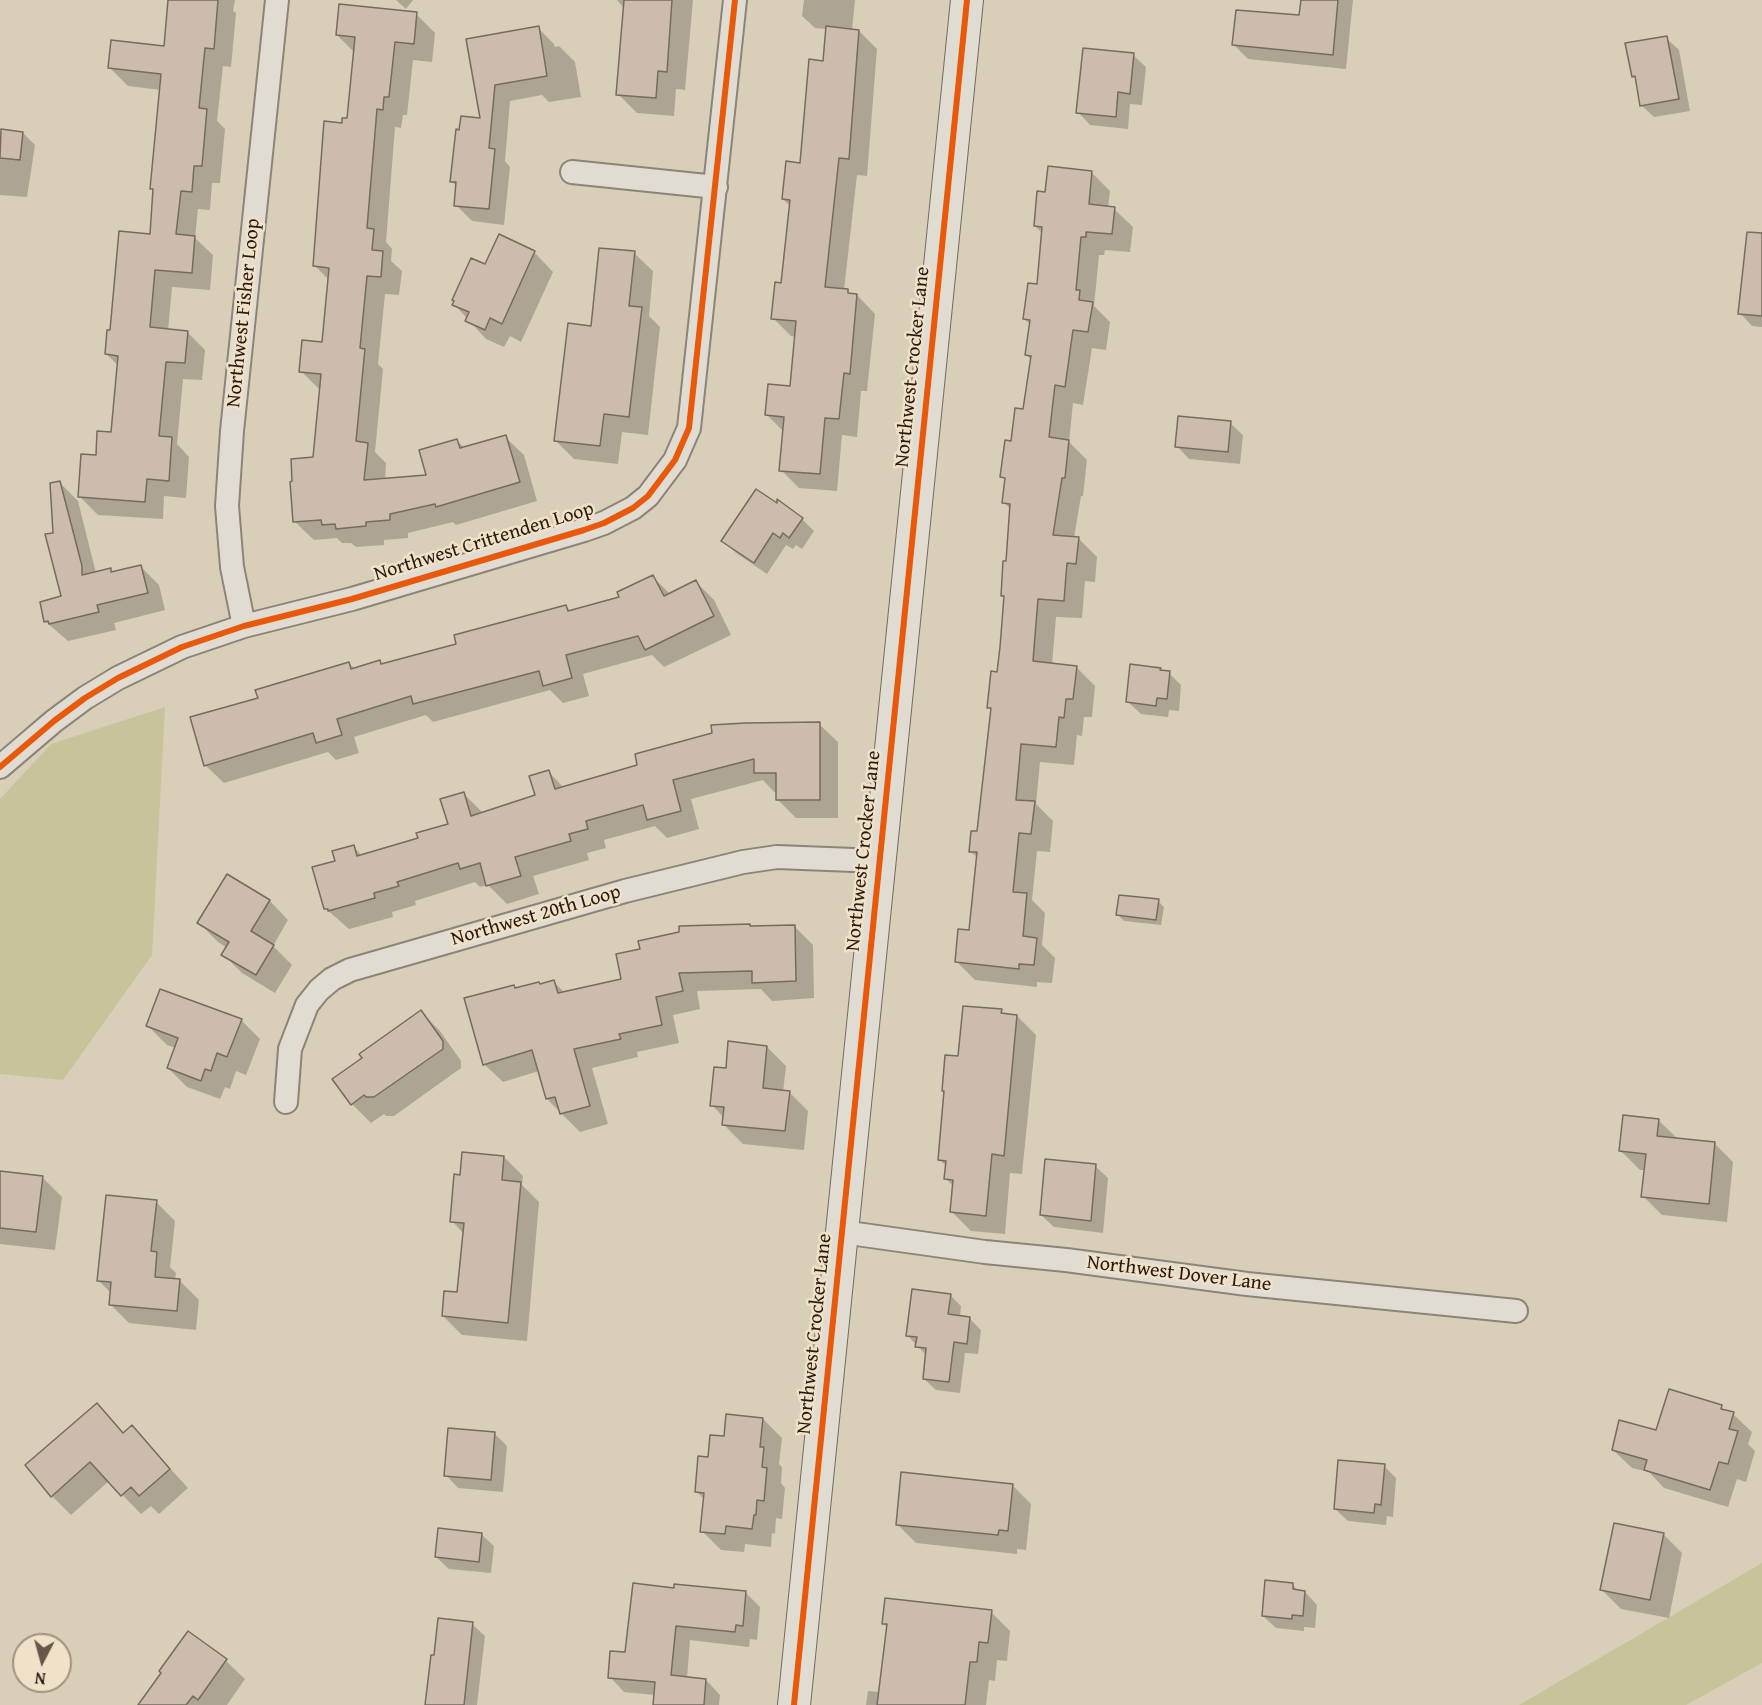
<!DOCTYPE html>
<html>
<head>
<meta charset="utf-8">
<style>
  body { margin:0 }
  #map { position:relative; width:1762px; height:1705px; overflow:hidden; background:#d9ceb8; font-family:"Gentium Book Plus",serif }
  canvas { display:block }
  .north { position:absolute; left:12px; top:1633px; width:60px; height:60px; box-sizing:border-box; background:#efe2c8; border:2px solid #a1927e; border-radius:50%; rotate:186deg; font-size:16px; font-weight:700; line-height:24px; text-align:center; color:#2b190e }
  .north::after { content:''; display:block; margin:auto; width:21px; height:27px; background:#68584a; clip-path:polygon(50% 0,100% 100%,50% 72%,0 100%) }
</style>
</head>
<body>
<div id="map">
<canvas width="1762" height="1705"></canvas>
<div class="north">N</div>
</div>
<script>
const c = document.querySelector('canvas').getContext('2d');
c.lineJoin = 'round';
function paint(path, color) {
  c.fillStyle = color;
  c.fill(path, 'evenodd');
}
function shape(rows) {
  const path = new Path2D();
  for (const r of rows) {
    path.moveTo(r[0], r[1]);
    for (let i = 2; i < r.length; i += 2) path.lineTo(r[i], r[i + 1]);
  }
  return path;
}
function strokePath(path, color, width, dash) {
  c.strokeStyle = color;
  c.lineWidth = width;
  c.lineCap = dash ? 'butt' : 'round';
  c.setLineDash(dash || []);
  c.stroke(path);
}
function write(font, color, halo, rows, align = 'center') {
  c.font = font + ' "Gentium Book Plus",serif';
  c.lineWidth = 5;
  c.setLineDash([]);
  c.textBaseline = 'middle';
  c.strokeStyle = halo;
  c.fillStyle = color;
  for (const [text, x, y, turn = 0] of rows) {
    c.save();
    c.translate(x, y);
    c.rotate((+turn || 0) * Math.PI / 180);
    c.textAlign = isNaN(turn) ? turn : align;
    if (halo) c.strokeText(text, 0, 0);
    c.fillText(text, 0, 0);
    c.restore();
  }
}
paint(shape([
  [165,707,152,955,63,1080,0,1074,0,799,51,744],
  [1762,1563,1762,1663,1686,1705,1519,1705]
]), '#c9c39b');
paint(shape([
  [169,0,235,0,233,11,236,13,231,67,223,66,217,121,225,129,220,183,212,183,210,210,198,209,195,238,213,255,210,290,172,287,168,331,187,332,205,350,202,380,183,379,177,444,189,457,186,498,164,496,163,519,98,515,80,497,97,456,112,434,119,366,106,354,111,332,151,235,155,191,152,188,161,90,128,86,110,68,165,48],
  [396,0,413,0,406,9],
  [617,0,693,0,685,90,676,89,674,116,637,113,618,94,624,8],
  [804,0,855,0,852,30,859,31,877,49,867,176,857,175,844,290,851,295,857,295,875,314,867,391,861,391,857,437,842,435,837,491,799,488,781,470,785,433,767,415,791,388,796,337,791,336,773,318,782,284,790,206,783,199,802,164,824,62,827,29,815,28,802,16],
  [1302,0,1353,0,1346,69,1248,59,1234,45,1300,17],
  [416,14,435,33,432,62,413,60,407,115,403,115,401,128,395,127,386,242,392,249,391,261,402,271,399,295,385,294,378,364,383,369,375,452,386,463,385,480,428,476,457,441,465,448,505,437,524,455,537,501,456,525,453,522,408,533,408,538,384,540,384,545,356,547,351,543,342,543,337,538,314,540,295,522,314,459,320,390,301,371,323,343,329,280,315,266,343,124,348,120,355,53,337,35],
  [538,28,554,44,555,47,559,46,575,62,581,97,549,102,542,95,510,101,505,161,510,167,504,225,472,221,456,205,457,187,452,182,481,119,468,40],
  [1666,38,1679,50,1690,111,1654,117,1641,105,1637,80,1633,76],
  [1133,55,1146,67,1142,105,1130,104,1128,129,1090,125,1078,112],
  [3,131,23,133,35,145,27,197,0,195,0,157],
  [1091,172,1110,191,1108,208,1114,209,1133,227,1130,252,1105,250,1104,255,1099,255,1094,306,1110,322,1106,350,1092,348,1083,405,1073,403,1069,442,1087,460,1083,496,1081,496,1074,538,1078,538,1097,557,1095,582,1085,581,1082,618,1056,617,1052,665,1076,667,1095,686,1092,717,1084,717,1082,736,1077,735,1074,765,1040,762,1036,804,1053,821,1050,852,1037,851,1032,900,1045,913,1042,945,1055,958,1052,983,1037,982,1037,987,975,980,956,961,971,932,978,858,970,851,978,833,992,711,989,707,998,674,1006,599,1002,596,1007,563,1011,510,1004,502,1006,480,1002,476,1012,442,1024,410,1032,360,1026,355,1031,325,1024,319,1038,286,1043,234,1035,226,1047,193],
  [499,236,535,253,553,272,521,342,510,336,504,347,486,339,454,304,486,266],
  [634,253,653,271,649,316,660,327,648,435,622,432,618,464,574,459,555,440,593,327],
  [1762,269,1762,327,1752,326,1740,313],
  [1230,423,1243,435,1240,464,1189,459,1177,446],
  [60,483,78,501,96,573,110,569,114,573,141,567,159,585,165,610,114,623,116,630,68,641,46,622,63,598,54,535],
  [802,519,814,531,802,549,796,545,793,549,786,545,767,574,736,553,723,541],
  [653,577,670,594,696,582,714,600,731,635,664,667,652,655,583,674,589,696,563,703,550,690,433,722,426,715,354,737,359,753,336,760,328,752,224,783,205,765,259,699,349,663,355,669,379,662,382,665,458,645,566,606,571,612,621,598],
  [1160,669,1163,672,1169,673,1181,685,1179,711,1169,710,1168,717,1141,714,1128,702],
  [819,724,838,742,838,818,796,818,777,799,777,792,774,792,763,780,691,799,699,829,667,838,655,826,604,840,606,848,587,853,589,860,533,876,539,894,507,904,488,885,480,887,475,882,415,901,416,905,392,912,393,917,349,929,325,908,337,862,354,847,362,856,419,839,450,825,464,794,483,813,536,796,549,772,564,788],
  [228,876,270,901,288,920,273,946,292,965,275,993,242,973,223,954,227,948,218,942,199,923],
  [1158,901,1164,907,1161,925,1124,921,1118,915],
  [795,927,813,945,814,998,772,1001,761,989,697,991,700,1009,673,1015,679,1043,637,1052,638,1057,592,1068,608,1124,580,1132,547,1099,539,1071,503,1082,484,1064,516,989,554,982,565,993,623,980],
  [1001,1011,1006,1015,1017,1016,1036,1035,1022,1174,1010,1173,1005,1234,971,1231,952,1212,954,1187,946,1179,947,1167,939,1159,946,1093,943,1090,960,1058],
  [421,1012,440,1031,461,1061,461,1068,394,1116,386,1116,384,1114,371,1123,352,1104,364,1059],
  [241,1020,260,1039,246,1075,236,1071,230,1089,225,1087,220,1099,187,1087,168,1068,176,1048,167,1045,148,1026],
  [767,1047,786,1066,783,1092,789,1092,808,1111,804,1150,743,1144,724,1125,724,1118,712,1105,727,1070],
  [1658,1120,1678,1139,1714,1143,1733,1162,1727,1222,1662,1215,1643,1196,1646,1170,1640,1170,1621,1151],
  [504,1157,523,1176,522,1185,539,1202,527,1341,462,1335,443,1316,458,1294,464,1234,452,1221,461,1176],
  [1095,1166,1108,1178,1103,1233,1054,1227,1041,1215],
  [0,1173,43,1178,62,1197,55,1250,0,1244],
  [156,1202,175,1221,170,1267,176,1273,175,1280,180,1281,199,1300,196,1330,129,1323,110,1304,111,1293,98,1280],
  [950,1295,961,1306,960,1317,969,1318,981,1330,978,1354,965,1353,960,1393,936,1390,924,1379,927,1356,907,1335],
  [97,1405,124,1434,132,1427,188,1488,159,1514,151,1506,141,1514,109,1481,71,1515,52,1496],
  [1721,1407,1726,1412,1733,1414,1752,1432,1748,1444,1755,1451,1746,1482,1737,1479,1728,1507,1664,1488,1649,1472,1632,1468,1613,1450],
  [763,1419,782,1438,779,1464,782,1467,781,1483,785,1488,782,1519,776,1518,775,1534,772,1533,771,1547,745,1544,744,1552,721,1550,702,1531,705,1500,696,1491,709,1458,725,1438],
  [494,1433,507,1446,503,1492,458,1488,446,1475],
  [1384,1466,1396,1478,1393,1517,1387,1516,1386,1525,1348,1521,1335,1509],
  [1012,1485,1031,1504,1026,1550,1017,1549,1017,1554,916,1543,897,1524],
  [481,1534,494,1546,491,1573,449,1569,436,1557],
  [1663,1534,1682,1553,1669,1618,1621,1609,1602,1590],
  [1293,1585,1299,1592,1305,1592,1317,1605,1315,1628,1304,1627,1304,1631,1276,1628,1263,1616],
  [675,1589,745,1592,760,1607,757,1640,750,1639,749,1647,690,1640,687,1678,706,1680,720,1695,719,1705,654,1705,655,1695,624,1692,610,1677],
  [991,1612,1010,1631,1007,1661,997,1660,995,1681,989,1680,986,1705,866,1705,868,1691,880,1692,888,1628,883,1623],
  [472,1624,485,1636,477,1705,426,1705],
  [189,1634,226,1661,245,1679,227,1705,139,1705]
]), '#0003');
const building = shape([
  [168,0,218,0,214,49,205,48,199,108,207,109,202,166,194,166,192,192,181,191,176,234,195,236,192,273,155,270,150,327,188,331,185,363,166,362,159,436,172,437,169,481,147,479,145,502,78,497,81,454,96,455,97,431,111,432,118,356,105,354,107,330,110,330,119,231,150,234,153,189,150,189,161,74,108,68,111,40,164,46,168,0],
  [624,0,672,0,667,72,658,71,656,98,616,95,624,0],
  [1301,0,1338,0,1333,55,1232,45,1236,10,1299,15,1301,0],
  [339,4,417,12,414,44,395,42,389,97,384,97,383,110,377,109,367,228,374,229,372,250,383,251,381,277,367,276,360,348,365,349,356,441,368,443,364,480,426,475,419,450,457,439,460,448,506,435,520,482,436,507,435,504,390,514,390,520,366,522,366,526,336,529,335,524,322,525,321,520,293,522,290,482,292,481,291,459,313,457,321,374,299,372,302,340,322,342,329,268,313,266,324,121,342,123,342,118,347,118,355,37,336,35,339,4],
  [539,26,547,76,495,85,489,148,495,149,489,209,454,206,456,182,450,182,456,129,459,130,461,116,480,118,466,39,539,26],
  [826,26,859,30,849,159,839,158,825,287,848,289,848,293,857,294,850,374,844,373,839,419,825,418,820,474,779,471,784,417,765,415,768,384,790,386,796,321,771,319,775,282,781,283,790,200,782,199,786,161,800,163,809,59,823,61,826,26],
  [1667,36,1679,99,1640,106,1635,76,1632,77,1625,43,1667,36],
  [1083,48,1134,53,1130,94,1118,92,1116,117,1076,113,1083,48],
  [1,129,23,132,20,160,0,158,1,129],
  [1048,166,1092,171,1089,204,1115,207,1112,234,1086,232,1086,237,1081,237,1076,290,1080,290,1079,300,1093,302,1088,332,1073,330,1065,387,1055,385,1049,437,1069,440,1065,478,1062,478,1053,535,1079,537,1076,564,1067,563,1064,601,1038,599,1033,661,1077,666,1073,699,1066,699,1064,718,1059,717,1056,747,1021,744,1016,800,1035,801,1031,834,1019,833,1013,892,1027,893,1023,936,1037,938,1034,965,1019,964,1019,969,955,962,958,929,969,930,977,852,969,852,971,831,977,831,991,708,987,708,991,671,997,672,1000,647,1004,596,1001,596,1003,561,1006,561,1010,504,1002,503,1005,478,1000,477,1005,440,1011,441,1015,408,1023,409,1031,356,1025,355,1030,320,1023,319,1028,283,1037,284,1042,227,1034,226,1037,191,1045,192,1048,166],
  [1747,232,1762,233,1762,316,1738,314,1747,232],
  [499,234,535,251,502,324,490,318,485,330,465,321,469,312,452,305,454,301,452,300,471,258,485,264,499,234],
  [599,248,635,251,629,306,642,307,629,417,604,414,600,446,554,441,568,323,591,326,599,248],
  [1178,416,1231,421,1228,452,1175,447,1178,416],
  [60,481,82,566,82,575,111,568,111,572,141,565,148,593,97,605,99,612,49,624,48,621,44,622,40,602,61,596,45,534,53,533,50,483,60,481],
  [756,489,777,503,777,499,803,518,789,538,783,533,780,538,773,533,754,563,721,541,756,489],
  [653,575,664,596,696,580,714,616,645,650,638,636,566,655,572,678,543,686,539,671,413,704,411,696,337,719,342,735,316,743,313,733,204,766,190,717,258,698,255,690,349,662,351,669,380,660,381,664,456,644,454,635,566,605,568,611,619,597,617,592,653,575],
  [1130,664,1161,668,1160,670,1170,671,1167,699,1157,698,1156,706,1126,702,1130,664],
  [820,722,820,800,776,800,776,773,754,773,754,759,673,780,681,811,647,820,643,805,586,821,588,829,569,834,571,841,515,857,521,876,486,886,480,863,460,869,458,863,397,882,399,886,374,893,375,898,328,911,328,909,324,909,312,867,335,861,332,851,354,845,357,856,418,838,416,833,448,824,440,799,464,792,471,816,535,795,529,776,549,770,555,789,637,765,635,754,712,733,711,725,745,723,820,722],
  [227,874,270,900,251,931,274,945,256,975,221,955,229,942,197,923,227,874],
  [1119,895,1159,899,1156,920,1116,915,1119,895],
  [750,924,750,926,795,925,796,981,752,983,752,971,679,973,683,991,656,997,662,1025,619,1034,621,1039,574,1049,590,1106,560,1114,555,1097,546,1099,532,1050,483,1065,464,998,514,985,515,988,539,982,540,984,554,980,558,993,621,979,616,954,640,949,638,941,679,932,679,926,750,924],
  [160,989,242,1019,227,1057,217,1053,211,1071,205,1069,201,1081,167,1068,178,1038,146,1026,160,989],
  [963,1006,1002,1009,1001,1013,1017,1015,1004,1156,992,1154,986,1216,950,1212,953,1180,944,1179,946,1161,938,1160,944,1091,942,1091,945,1055,958,1056,963,1006],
  [421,1010,443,1041,443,1049,374,1097,366,1097,364,1095,351,1105,332,1079,362,1058,359,1054,421,1010],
  [728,1041,767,1046,763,1088,790,1091,785,1131,722,1125,724,1107,710,1106,714,1067,726,1068,728,1041],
  [1623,1115,1659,1119,1657,1136,1715,1142,1709,1204,1641,1197,1646,1154,1619,1151,1623,1115],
  [462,1152,504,1156,502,1180,521,1182,508,1323,442,1316,444,1291,457,1292,464,1223,450,1222,454,1174,460,1175,462,1152],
  [1045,1159,1096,1164,1091,1221,1040,1215,1045,1159],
  [0,1171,43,1176,36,1232,0,1228,0,1171],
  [106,1195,157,1200,151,1251,157,1252,155,1277,180,1279,177,1311,109,1305,111,1282,97,1281,106,1195],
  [912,1289,951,1294,948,1314,970,1317,967,1344,954,1342,949,1382,923,1379,926,1348,915,1347,917,1337,906,1336,912,1289],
  [1669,1389,1722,1405,1721,1409,1734,1412,1729,1429,1738,1431,1728,1464,1719,1462,1710,1490,1644,1470,1647,1460,1612,1450,1619,1420,1656,1430,1669,1389],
  [97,1403,123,1433,132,1425,170,1469,139,1496,131,1487,121,1496,90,1462,51,1497,25,1465,97,1403],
  [726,1414,763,1418,760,1447,764,1447,762,1467,767,1468,764,1501,757,1500,756,1515,754,1515,752,1529,726,1526,725,1534,700,1532,704,1493,695,1492,698,1456,708,1457,710,1435,724,1436,726,1414],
  [448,1428,495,1432,491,1480,444,1476,448,1428],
  [1338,1460,1385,1464,1381,1505,1375,1504,1374,1513,1334,1509,1338,1460],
  [901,1472,1013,1484,1008,1531,999,1530,998,1535,896,1525,901,1472],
  [1614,1523,1664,1533,1650,1600,1600,1590,1614,1523],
  [438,1528,482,1533,479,1562,435,1557,438,1528],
  [1265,1580,1293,1583,1293,1589,1305,1591,1303,1616,1292,1615,1292,1619,1262,1616,1265,1580],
  [633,1583,674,1588,674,1584,746,1591,743,1626,736,1625,735,1632,676,1626,671,1675,706,1679,704,1705,653,1705,655,1682,608,1678,610,1651,625,1652,633,1583],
  [885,1598,992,1610,988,1643,979,1642,977,1662,970,1662,965,1705,877,1705,887,1624,882,1624,885,1598],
  [438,1618,473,1622,464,1705,425,1705,431,1655,434,1655,438,1618],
  [188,1631,227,1659,198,1700,193,1696,186,1705,138,1705,161,1673,159,1671,188,1631]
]);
paint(building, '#cdbbae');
strokePath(building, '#746c5f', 1.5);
const street = shape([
  [572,172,716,187],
  [244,626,232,567,227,506,232,431,277,0],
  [0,767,54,721,85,698,118,678,182,647,244,626,352,599,584,530,604,523,633,508,648,496,675,460,689,428,735,0],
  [286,1102,290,1049,307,1005,319,990,332,979,350,970,625,891,743,862,777,857,879,861],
  [842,1232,985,1252,1066,1260,1247,1284,1516,1311]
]);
const secondary = shape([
  [794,1705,967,0]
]);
strokePath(street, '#8d8477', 26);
strokePath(secondary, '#746c5f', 34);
strokePath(street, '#e1dcd1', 22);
strokePath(secondary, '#e1dcd1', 32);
strokePath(shape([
  [0,767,54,721,85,698,118,678,182,647,244,626,352,599,584,530,604,523,633,508,648,496,675,460,689,428,735,0],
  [794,1705,967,0]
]), '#e8590c', 6);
write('20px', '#2b190e', '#efe2c8', [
  ["Northwest Fisher Loop",244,313,-84],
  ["Northwest Crocker Lane",913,367,-84],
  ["Northwest Crittenden Loop",484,542,-17],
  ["Northwest Crocker Lane",864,851,-84],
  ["Northwest 20th Loop",536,916,-16],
  ["Northwest Dover Lane",1179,1274,7],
  ["Northwest Crocker Lane",815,1334,-84]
]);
</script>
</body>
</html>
